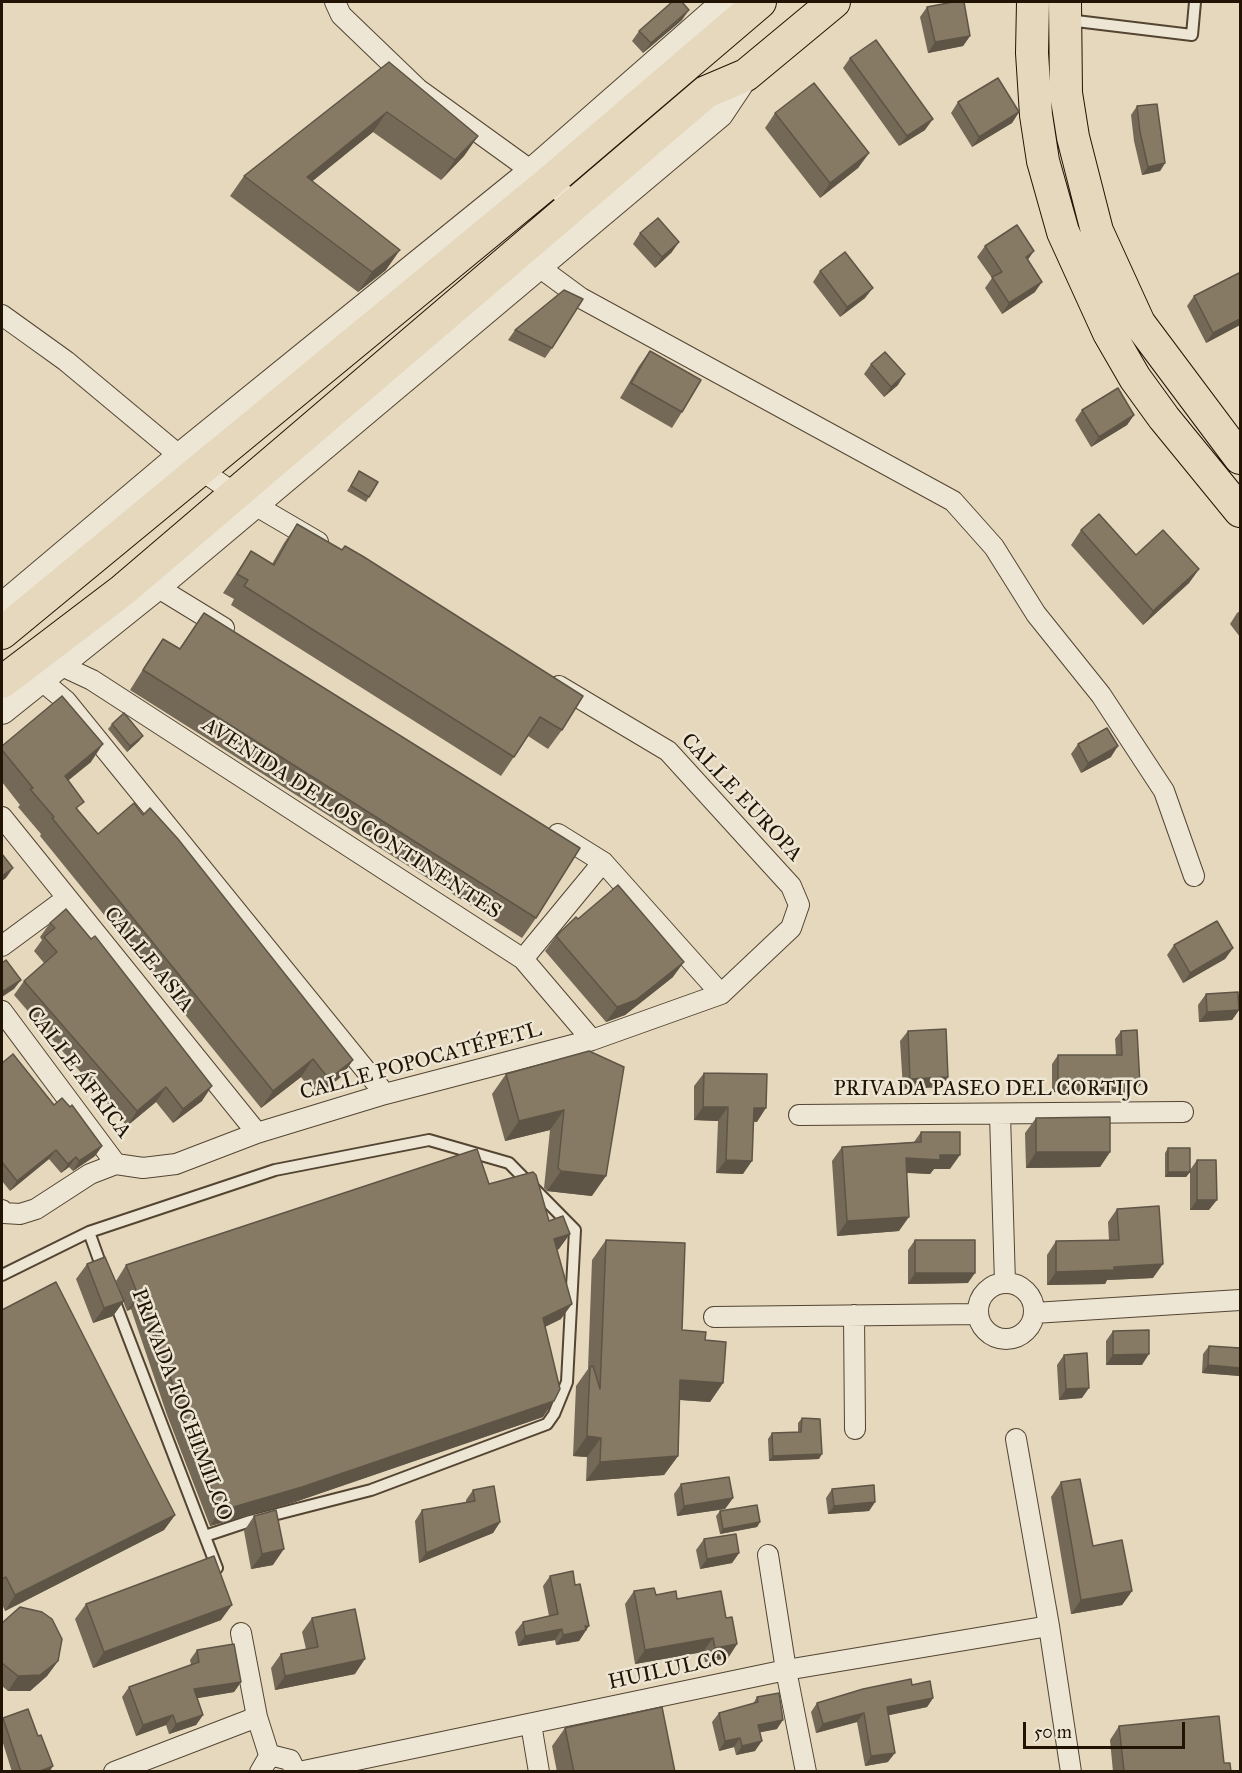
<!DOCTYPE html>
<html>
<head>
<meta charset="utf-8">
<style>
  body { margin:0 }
  #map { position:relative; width:1242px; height:1773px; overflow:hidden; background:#e5d8bd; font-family:"IM FELL Great Primer",serif }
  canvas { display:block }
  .frame { position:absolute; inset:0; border:3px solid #221404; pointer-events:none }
  .scale { position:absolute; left:1023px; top:1722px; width:162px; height:27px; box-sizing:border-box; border:3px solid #221404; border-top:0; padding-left:8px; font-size:18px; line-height:21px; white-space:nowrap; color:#221404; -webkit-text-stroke:4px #eee6d4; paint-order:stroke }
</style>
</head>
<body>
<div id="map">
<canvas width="1242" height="1773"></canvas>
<div class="frame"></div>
<div class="scale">50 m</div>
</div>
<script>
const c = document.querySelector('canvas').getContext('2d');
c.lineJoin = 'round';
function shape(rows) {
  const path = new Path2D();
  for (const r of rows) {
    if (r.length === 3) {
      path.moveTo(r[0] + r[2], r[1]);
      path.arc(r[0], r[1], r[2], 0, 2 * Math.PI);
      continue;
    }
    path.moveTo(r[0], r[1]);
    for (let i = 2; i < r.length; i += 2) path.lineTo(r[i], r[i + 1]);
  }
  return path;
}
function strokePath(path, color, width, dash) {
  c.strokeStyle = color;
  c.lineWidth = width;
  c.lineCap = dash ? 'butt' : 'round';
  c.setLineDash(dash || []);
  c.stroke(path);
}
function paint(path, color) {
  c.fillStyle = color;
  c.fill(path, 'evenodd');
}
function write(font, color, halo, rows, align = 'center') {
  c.font = font + ' "IM FELL Great Primer",serif';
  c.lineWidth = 5;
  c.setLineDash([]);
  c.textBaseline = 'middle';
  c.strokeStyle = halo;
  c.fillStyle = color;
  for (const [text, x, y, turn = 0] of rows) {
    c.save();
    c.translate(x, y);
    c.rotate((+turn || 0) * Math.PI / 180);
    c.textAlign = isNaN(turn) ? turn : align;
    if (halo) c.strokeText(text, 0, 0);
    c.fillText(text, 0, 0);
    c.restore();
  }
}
const service = shape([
  [1068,20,1192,35,1195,2],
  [89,1232,103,1271],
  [2,1275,89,1232,275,1170,429,1140,509,1163,575,1230,567,1382,554,1414,547,1424,371,1490,250,1521,205,1536],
  [113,1297,217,1568]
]);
const minor = shape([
  [335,2,341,15,418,89,576,203],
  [539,267,581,298,953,501,994,547,1036,614,1101,695,1164,791,1194,876],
  [2,315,66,361,180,456,236,494,318,542],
  [157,587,224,628],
  [62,666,92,680,523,959,592,1040],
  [42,681,66,701,385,1094],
  [2,817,257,1133],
  [558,834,603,862,721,994],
  [2,946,67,898],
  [523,959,603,862],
  [2,1011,116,1164],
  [799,1115,1183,1112],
  [1000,1115,1005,1283],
  [2,1210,4,1213,20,1214,36,1209,90,1174,116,1164,143,1168,176,1164,257,1133,385,1094,592,1040,721,994,791,928,799,905,791,886,668,751,559,686],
  [1006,1311,28],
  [1034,1313,1240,1300],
  [854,1315,855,1429],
  [714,1317,978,1314],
  [1016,1439,1049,1626,1071,1772],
  [768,1555,786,1670,806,1772],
  [241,1633,257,1717,270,1758],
  [531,1724,539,1772],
  [114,1772,257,1717],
  [260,1772,267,1760,274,1756,290,1760,296,1772],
  [299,1772,786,1670,1049,1626]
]);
const tertiary = shape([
  [2,606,180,456,532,171,725,2],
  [2,711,157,587,720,114,746,75]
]);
const primary = shape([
  [1033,2,1032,53,1036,115,1043,161,1063,232,1109,333,1135,378,1164,418,1240,511],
  [1065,2,1066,93,1073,137,1097,231,1139,323,1240,458],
  [2,633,548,183,760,2],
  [2,682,123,590,706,92,746,75,834,2]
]);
strokePath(service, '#534532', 14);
strokePath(minor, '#534532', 22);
strokePath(tertiary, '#534532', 28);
strokePath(primary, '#221404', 34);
strokePath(service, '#eee6d4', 10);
strokePath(minor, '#eee6d4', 20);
strokePath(tertiary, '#eee6d4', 26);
strokePath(primary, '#e5d8bd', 32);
paint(shape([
  [927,7,970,36,963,46,928,53,920,17],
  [682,20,643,53,632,41,639,31],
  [850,58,925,130,899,146,843,68],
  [389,62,478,136,464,156,441,180,373,132,312,181,386,270,358,292,230,196,244,176],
  [958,102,1019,112,1012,123,972,147,951,113],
  [1137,106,1165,163,1160,171,1142,175,1134,141,1131,115],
  [775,113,869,153,858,168,820,198,765,128],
  [640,233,672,252,655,268,633,244],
  [985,246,1028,260,1035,292,1002,314,985,288,992,278,977,257],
  [820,271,865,298,840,317,813,282],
  [1240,275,1240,325,1206,343,1187,306,1194,296],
  [515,330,552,348,545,358,508,340],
  [650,351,682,412,672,428,620,398,639,366],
  [871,364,898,385,884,397,864,374],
  [1082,410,1134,415,1127,425,1091,447,1075,420],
  [359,471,369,497,366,502,347,491],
  [297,524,562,730,548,749,528,736,501,776,231,605,234,599,223,593,251,551,272,564,284,543],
  [1081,530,1136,555,1199,569,1189,583,1143,625,1071,545],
  [1240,611,1240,637,1230,624,1237,613],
  [204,613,536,918,522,938,130,690,150,658,163,639,179,649],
  [112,724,143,736,139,741,127,752,108,729],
  [1078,744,1111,757,1081,773,1071,754],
  [2,746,91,762,68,780,78,810,98,834,353,1060,341,1077,316,1096,301,1077,261,1108,40,836,41,834,18,807,20,805,2,782],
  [578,919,673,977,625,1015,606,1022,545,951,556,936],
  [50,923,202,1101,173,1123,156,1102,127,1126,14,995,24,981,44,963,34,951,42,940,40,937],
  [1174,945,1233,948,1225,959,1183,983,1167,955],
  [1206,994,1239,1010,1232,1020,1199,1022,1198,1005],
  [908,1031,948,1077,941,1087,903,1089,900,1041],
  [1121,1031,1135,1093,1052,1092,1052,1064,1058,1055,1116,1055,1115,1039],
  [589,1051,592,1196,547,1191,544,1188,550,1130,505,1141,492,1094,506,1074],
  [2,1063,54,1105,102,1146,95,1156,73,1171,69,1167,61,1173,49,1159,10,1191,2,1181],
  [704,1073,757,1122,754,1121,743,1174,716,1173,718,1121,694,1120,694,1086],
  [1036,1118,1110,1152,1100,1167,1026,1168,1025,1133],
  [921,1132,950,1169,934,1169,930,1174,907,1173,899,1231,837,1236,832,1161,842,1147,914,1142],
  [1168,1148,1190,1170,1197,1160,1209,1210,1190,1210,1190,1172,1186,1177,1165,1177,1165,1153],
  [489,1184,549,1221,559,1249,557,1250,561,1319,545,1327,543,1417,292,1503,210,1526,167,1415,131,1309,127,1311,123,1301,113,1316,93,1323,76,1279,87,1264,120,1291,116,1281,126,1265],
  [1117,1209,1153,1278,1107,1280,1105,1284,1047,1285,1047,1255,1056,1241,1109,1240,1108,1222],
  [606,1240,682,1330,723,1383,710,1402,680,1400,678,1456,664,1475,586,1481,587,1457,573,1456,576,1386,588,1369,592,1260],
  [915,1240,968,1283,908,1284,908,1250],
  [2,1310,175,1515,164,1530,5,1611,2,1604],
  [1113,1331,1142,1365,1106,1365,1106,1341],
  [1209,1346,1240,1348,1240,1376,1202,1373,1203,1354],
  [1064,1355,1082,1398,1059,1400,1057,1365],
  [802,1418,819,1459,769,1461,768,1439,772,1433,798,1432,798,1423],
  [1061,1482,1093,1546,1132,1591,1122,1605,1071,1614,1051,1497],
  [681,1484,733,1498,725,1509,677,1516,674,1494],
  [832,1489,875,1502,869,1511,828,1514,826,1498],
  [473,1490,500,1522,493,1533,419,1563,415,1521,422,1510,466,1503,466,1500],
  [720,1511,760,1522,757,1527,720,1534,716,1516],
  [254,1516,273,1565,251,1569,244,1531],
  [704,1539,739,1553,732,1563,700,1569,696,1550],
  [550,1576,586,1630,579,1641,556,1645,555,1640,518,1646,515,1632,523,1622,549,1616,543,1586],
  [634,1591,677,1599,726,1618,737,1644,728,1658,705,1662,703,1652,635,1664,625,1604],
  [86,1604,221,1620,93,1668,75,1619],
  [312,1618,355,1674,275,1690,271,1668,281,1654,306,1649,302,1632],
  [2,1623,58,1661,47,1676,30,1691,8,1691,2,1686],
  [197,1650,241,1682,234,1692,197,1698,203,1715,196,1725,169,1734,166,1725,136,1736,122,1697,129,1687,191,1665,190,1660],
  [912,1685,933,1698,927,1707,888,1715,888,1762,865,1766,857,1722,816,1733,811,1712,817,1703],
  [757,1697,777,1729,760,1732,755,1751,736,1755,734,1747,719,1751,712,1722,719,1713,753,1704],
  [3,1718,53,1766,49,1772,12,1772,2,1740,2,1720],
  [1119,1726,1224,1763,1231,1772,1113,1772,1110,1740],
  [565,1728,675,1772,557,1772,552,1746]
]), '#746956');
paint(shape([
  [689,10,682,20,643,53,651,43],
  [970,36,963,46,928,53,935,42],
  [387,112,373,132,293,197,307,177],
  [1019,112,1012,123,972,147,979,137],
  [933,119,925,130,899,146,907,136],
  [478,136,464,156,441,180,455,160],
  [869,153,858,168,820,198,830,183],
  [1165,163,1160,171,1142,175,1148,167],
  [679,242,672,252,655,268,662,257],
  [400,250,386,270,358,292,372,272],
  [1034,251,1027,261,1026,257],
  [1042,282,1035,292,1002,314,1009,303],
  [873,288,865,298,840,317,847,307],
  [1240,319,1240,325,1206,343,1213,333],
  [905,374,898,385,884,397,891,387],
  [1134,415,1127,425,1091,447,1099,437],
  [1199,569,1189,583,1143,625,1153,611],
  [143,736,139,741,127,752,130,746],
  [103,744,91,762,53,793,65,776],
  [1118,746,1111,757,1081,773,1088,763],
  [13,868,6,878,2,881,2,876],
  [1233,948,1225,959,1183,983,1190,973],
  [684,962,673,977,625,1015,606,1022,617,1007],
  [21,980,14,989,2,997,2,992],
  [1239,1010,1232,1020,1199,1022,1207,1012],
  [313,1059,301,1077,261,1108,273,1091],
  [353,1060,341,1077,316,1096,329,1079],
  [948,1077,941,1087,903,1089,910,1079],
  [1058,1084,1140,1085,1135,1093,1052,1092],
  [212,1086,202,1101,173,1123,183,1109],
  [166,1087,156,1102,127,1126,137,1111],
  [703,1107,728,1107,718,1121,694,1120],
  [754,1108,766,1108,757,1122,745,1121],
  [564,1110,550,1130,505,1141,519,1121],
  [102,1146,95,1156,73,1171,79,1161],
  [56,1150,49,1159,10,1191,17,1181],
  [1036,1152,1110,1152,1100,1167,1026,1168],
  [940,1155,960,1155,950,1169,934,1169,930,1174,896,1172,906,1158],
  [76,1157,69,1167,61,1173,68,1164],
  [726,1160,752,1161,743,1174,716,1173],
  [561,1171,606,1176,592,1196,547,1191],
  [1168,1172,1190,1172,1186,1177,1165,1177],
  [1197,1200,1217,1200,1209,1210,1190,1210],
  [909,1217,899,1231,837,1236,847,1221],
  [570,1234,559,1249,543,1255,554,1239],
  [1163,1264,1153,1278,1107,1280,1105,1284,1047,1285,1056,1272],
  [915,1273,975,1273,968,1283,908,1284],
  [142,1294,131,1309,127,1311,138,1295],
  [124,1301,113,1316,93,1323,104,1308],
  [572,1304,561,1319,532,1333,543,1318],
  [1149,1354,1142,1365,1106,1365,1113,1355],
  [1208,1365,1240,1368,1240,1376,1202,1373],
  [680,1380,723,1383,710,1402,667,1399],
  [1089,1388,1082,1398,1059,1400,1066,1389],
  [554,1401,543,1417,292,1503,210,1526,220,1511],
  [587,1436,601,1438,587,1457,573,1456],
  [822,1454,819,1459,769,1461,773,1456],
  [678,1456,664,1475,586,1481,600,1462],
  [733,1498,725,1509,677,1516,684,1506],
  [875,1502,869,1511,828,1514,834,1506],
  [175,1515,164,1530,5,1611,15,1595],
  [500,1522,493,1533,419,1563,426,1553],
  [760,1522,757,1527,720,1534,723,1529],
  [284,1549,273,1565,251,1569,262,1554],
  [739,1553,732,1563,700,1569,707,1559],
  [1132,1591,1122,1605,1071,1614,1081,1600],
  [232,1605,221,1620,93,1668,104,1652],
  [585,1626,589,1626,579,1641,556,1645,563,1635],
  [562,1629,555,1640,518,1646,525,1636],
  [713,1638,703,1652,635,1664,645,1650],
  [737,1644,728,1658,705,1662,715,1648],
  [365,1659,355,1674,275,1690,285,1676],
  [58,1661,47,1676,30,1691,8,1691,18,1676],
  [241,1682,234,1692,187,1700,194,1689],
  [933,1698,927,1707,881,1717,887,1707],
  [864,1713,857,1722,816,1733,823,1724],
  [173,1715,166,1725,136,1736,143,1725],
  [203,1715,196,1725,169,1734,176,1724],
  [783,1720,777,1729,752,1734,758,1725],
  [740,1738,734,1747,719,1751,725,1741],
  [762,1741,755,1751,736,1755,742,1746],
  [895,1753,888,1762,865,1766,871,1756],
  [53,1766,49,1772,38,1772]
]), '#5e5546');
const building = shape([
  [672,2,682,2,689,10,651,43,639,31,672,2],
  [953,2,964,2,970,36,935,42,927,7,953,2],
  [876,40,933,119,907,136,850,58,876,40],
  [389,62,478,136,455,160,387,112,307,177,400,250,372,272,244,176,389,62],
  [998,78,1019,112,979,137,958,102,998,78],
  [814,83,869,153,830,183,775,113,814,83],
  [1157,104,1165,163,1148,167,1140,132,1137,106,1157,104],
  [658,218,679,242,662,257,640,233,658,218],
  [1017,225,1034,251,1026,257,1042,282,1009,303,992,277,1002,272,985,246,1017,225],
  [845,252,873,288,847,307,820,271,845,252],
  [1239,273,1240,275,1240,319,1213,333,1194,296,1239,273],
  [564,290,583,299,552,348,515,330,564,290],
  [650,351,701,380,682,412,631,383,650,351],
  [885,352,905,374,891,387,871,364,885,352],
  [1118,388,1134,415,1099,437,1082,410,1118,388],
  [359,471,378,482,369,497,351,486,359,471],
  [1099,514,1136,555,1163,530,1199,569,1153,611,1081,530,1099,514],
  [297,524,342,550,345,546,364,557,583,696,562,730,540,717,514,757,244,586,248,580,237,574,251,551,274,565,297,524],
  [204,613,580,848,536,918,143,670,163,639,180,649,204,613],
  [62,696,103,744,65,776,84,802,76,808,98,834,134,803,143,815,150,808,178,839,353,1060,329,1079,313,1059,273,1091,52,818,54,817,30,789,33,788,2,750,2,746,62,696],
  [124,713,143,736,130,746,112,724,124,713],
  [1107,728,1118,746,1088,763,1078,744,1107,728],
  [2,854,13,868,2,876,2,854],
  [618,885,684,962,636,1000,617,1007,556,936,576,917,578,919,618,885],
  [66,909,91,939,95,936,212,1086,183,1109,166,1087,137,1111,24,981,57,952,44,937,55,928,50,923,66,909],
  [1217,921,1233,948,1190,973,1174,945,1217,921],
  [6,960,21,980,2,992,2,963,6,960],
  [1238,992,1239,1010,1207,1012,1206,994,1238,992],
  [946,1029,948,1077,910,1079,908,1031,946,1029],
  [1137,1030,1140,1085,1058,1084,1058,1055,1122,1055,1121,1031,1137,1030],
  [589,1051,624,1067,606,1176,561,1171,558,1168,564,1110,519,1121,506,1074,589,1051],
  [13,1054,54,1105,62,1098,70,1107,72,1105,102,1146,79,1161,76,1157,68,1164,56,1150,17,1181,2,1162,2,1063,13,1054],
  [704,1073,767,1074,766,1108,754,1108,752,1161,726,1160,728,1107,703,1107,704,1073],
  [1110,1117,1110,1152,1036,1152,1036,1118,1110,1117],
  [921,1132,960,1132,960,1155,940,1155,940,1160,906,1158,909,1217,847,1221,842,1147,921,1142,921,1132],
  [1168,1148,1190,1148,1190,1172,1168,1172,1168,1148],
  [477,1149,489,1184,533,1172,536,1175,549,1221,563,1216,570,1234,554,1239,572,1304,543,1318,560,1389,554,1401,302,1487,220,1511,178,1400,142,1294,138,1295,126,1265,477,1149],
  [1197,1160,1216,1160,1217,1200,1197,1200,1197,1160],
  [1159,1206,1163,1264,1114,1267,1114,1270,1056,1272,1056,1241,1119,1240,1117,1209,1159,1206],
  [606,1240,685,1243,682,1330,706,1332,705,1340,726,1342,723,1383,680,1380,678,1456,600,1462,601,1438,587,1436,590,1367,593,1366,600,1389,606,1240],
  [915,1240,975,1240,975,1273,915,1273,915,1240],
  [105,1257,124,1301,104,1308,87,1264,105,1257],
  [56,1282,175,1515,15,1595,6,1577,2,1579,2,1310,56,1282],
  [1149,1330,1149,1354,1113,1355,1113,1331,1149,1330],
  [1209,1346,1240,1348,1240,1368,1208,1365,1209,1346],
  [1087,1353,1089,1388,1066,1389,1064,1355,1087,1353],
  [802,1418,820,1419,822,1454,773,1456,772,1433,801,1432,802,1418],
  [729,1477,733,1498,684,1506,681,1484,729,1477],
  [1080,1479,1093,1546,1122,1540,1132,1591,1081,1600,1061,1482,1080,1479],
  [874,1485,875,1502,834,1506,832,1489,874,1485],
  [494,1486,500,1522,426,1553,422,1510,475,1501,473,1490,494,1486],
  [757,1505,760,1522,723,1529,720,1511,757,1505],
  [276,1510,284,1549,262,1554,254,1516,276,1510],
  [736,1534,739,1553,707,1559,704,1539,736,1534],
  [214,1556,232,1605,104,1652,86,1604,214,1556],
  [573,1571,575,1585,580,1584,589,1626,585,1626,586,1630,563,1635,562,1629,525,1636,523,1622,558,1614,550,1576,573,1571],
  [654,1588,656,1595,676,1591,677,1599,721,1591,726,1618,732,1617,737,1644,715,1648,713,1638,645,1650,634,1591,654,1588],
  [20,1607,42,1612,52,1619,62,1639,58,1661,40,1675,18,1676,2,1663,2,1623,20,1607],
  [355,1609,365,1659,285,1676,281,1654,318,1647,312,1618,355,1609],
  [234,1644,241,1682,194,1689,203,1715,176,1724,173,1715,143,1725,129,1687,199,1662,197,1650,234,1644],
  [911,1679,912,1685,930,1681,933,1698,887,1707,895,1753,871,1756,864,1713,823,1724,817,1703,863,1689,911,1679],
  [779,1693,783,1720,758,1725,762,1741,742,1746,740,1738,725,1741,719,1713,758,1702,757,1697,779,1693],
  [662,1707,675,1772,574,1772,565,1728,662,1707],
  [28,1709,38,1736,41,1735,53,1766,38,1772,21,1772,3,1718,28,1709],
  [1219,1716,1224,1763,1230,1763,1231,1772,1121,1772,1124,1771,1119,1726,1219,1716]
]);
paint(building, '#877a64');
strokePath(building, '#5e5546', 1.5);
write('21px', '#221404', '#eee6d4', [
  ["CALLE EUROPA",741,798,47],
  ["AVENIDA DE LOS CONTINENTES",351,819,33],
  ["CALLE ASIA",148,960,51],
  ["CALLE POPOCATÉPETL",421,1062,-15],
  ["CALLE ÁFRICA",78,1073,53],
  ["PRIVADA PASEO DEL CORTIJO",991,1090],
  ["PRIVADA TOCHIMILCO",181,1405,69],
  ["HUILULCO",668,1671,-12]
]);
</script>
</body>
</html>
